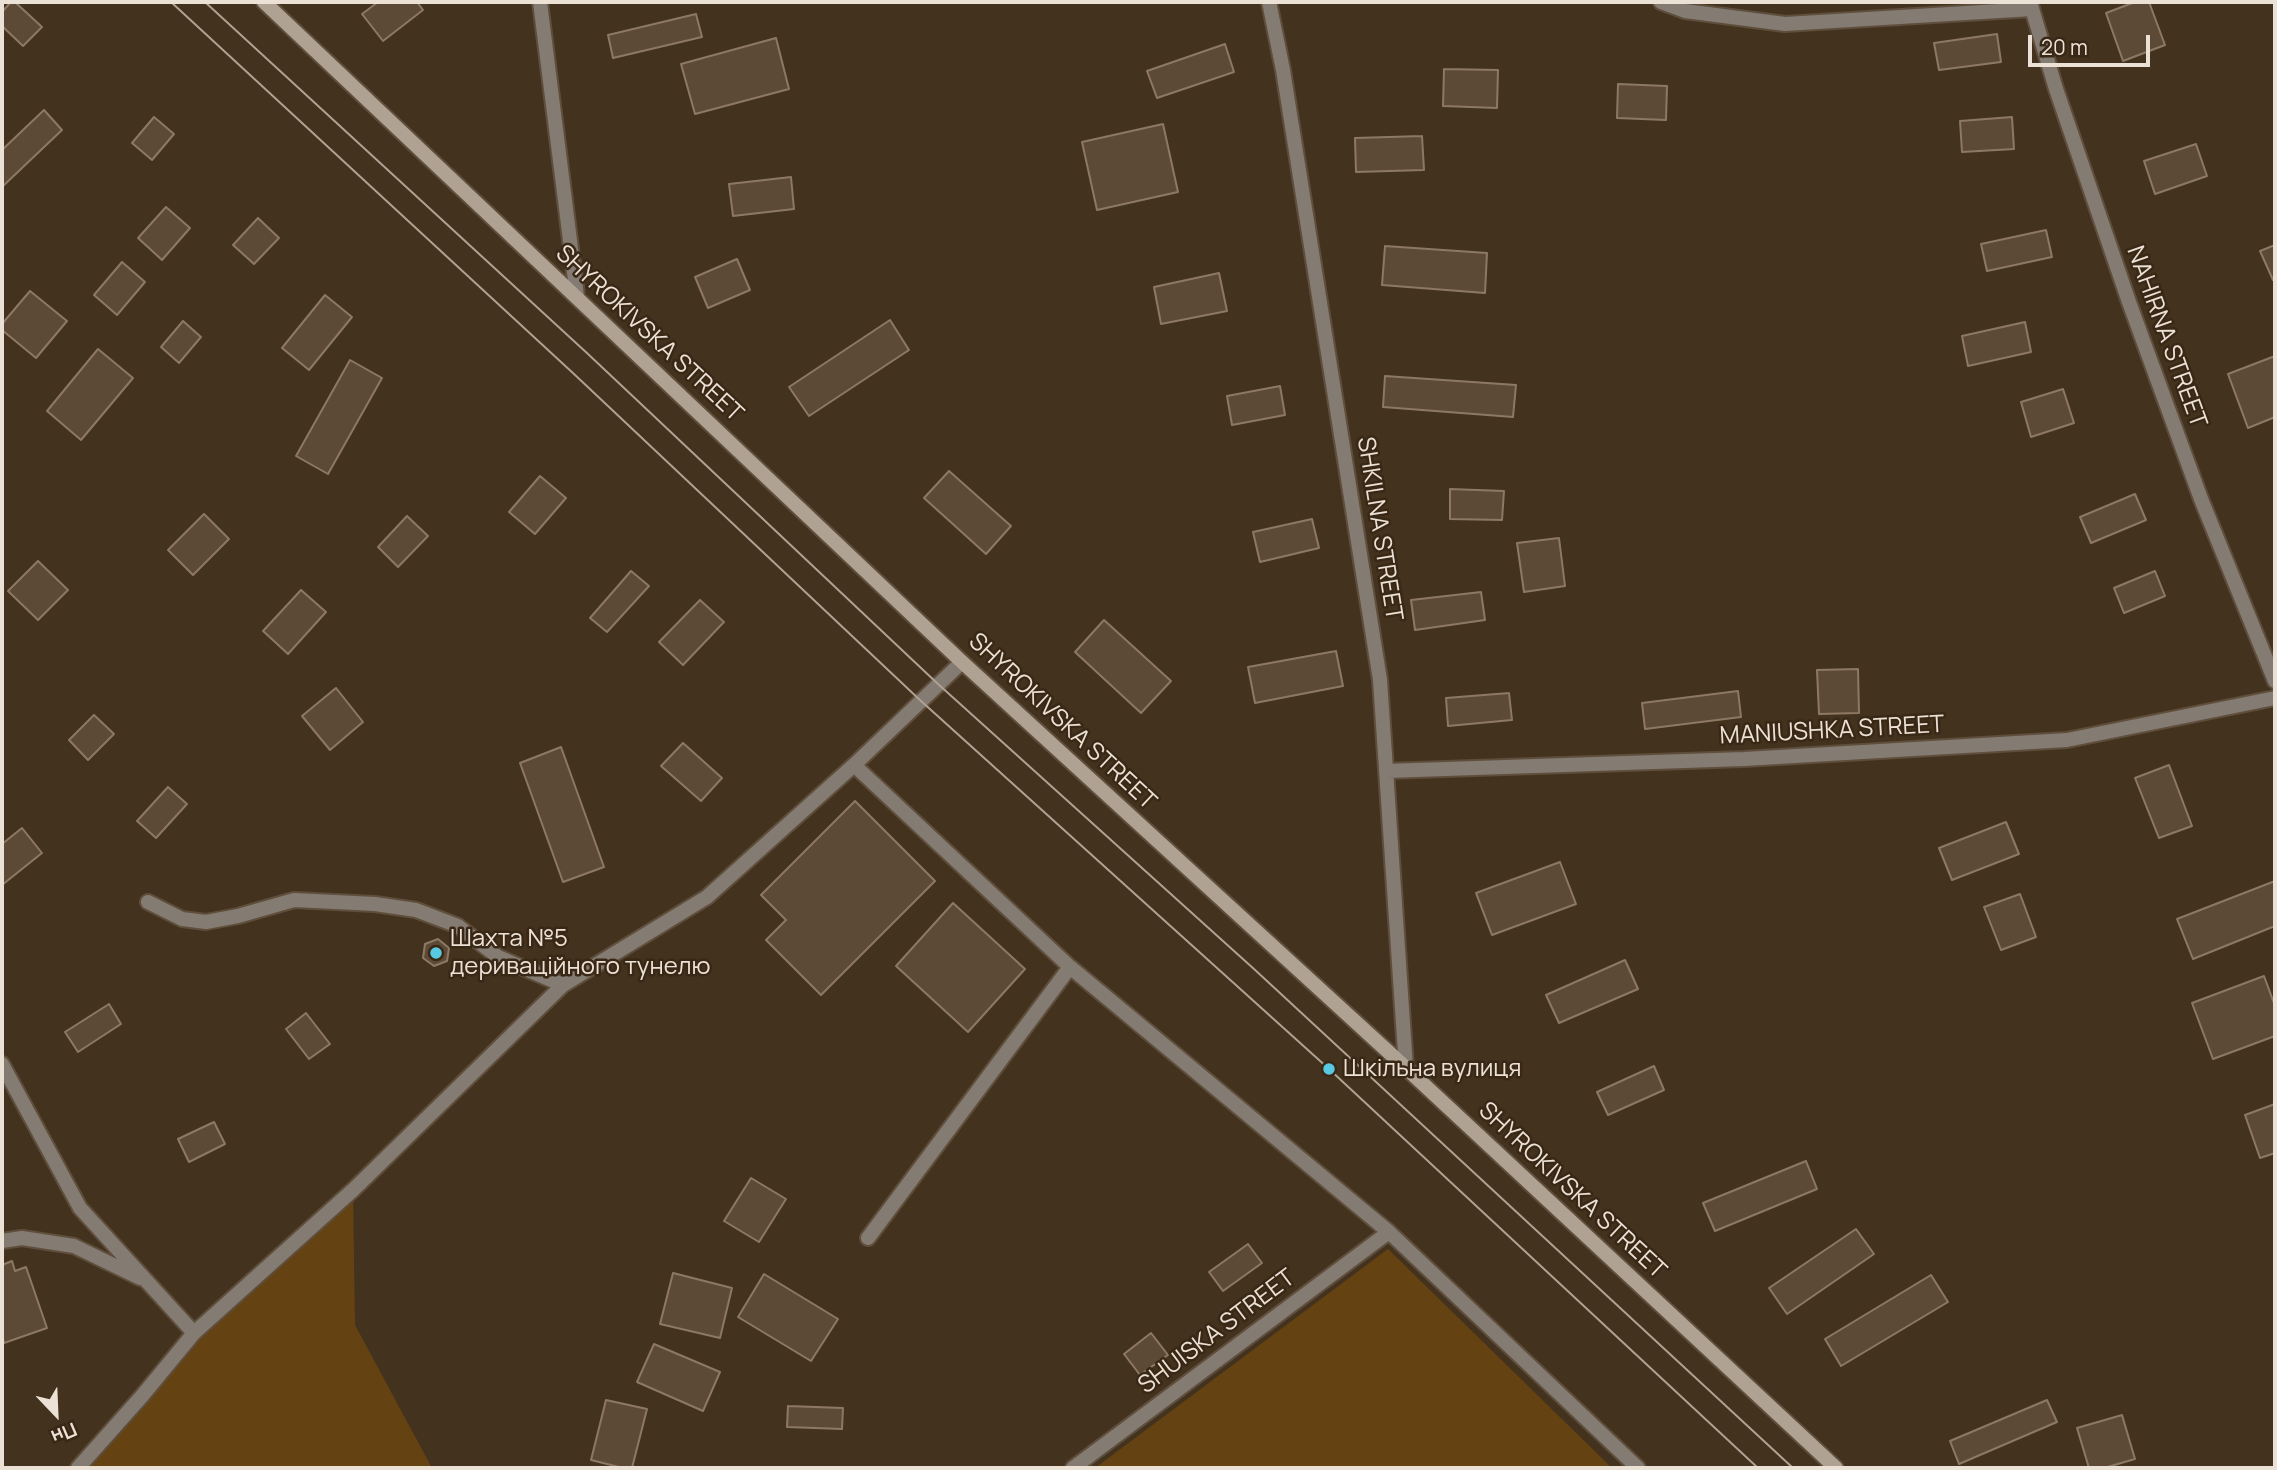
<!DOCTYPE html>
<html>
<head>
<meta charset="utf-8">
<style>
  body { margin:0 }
  #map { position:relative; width:2277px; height:1470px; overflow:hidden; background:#43321e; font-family:Manrope,sans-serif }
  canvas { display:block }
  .frame { position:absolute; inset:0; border:4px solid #ece1d5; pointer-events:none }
  .north { position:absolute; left:21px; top:1379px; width:70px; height:70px; -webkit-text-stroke:5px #392815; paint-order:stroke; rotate:157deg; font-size:19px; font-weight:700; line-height:28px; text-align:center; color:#ece1d5 }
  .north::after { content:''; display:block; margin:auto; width:24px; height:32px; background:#ece1d5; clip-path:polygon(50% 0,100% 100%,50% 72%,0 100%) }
  .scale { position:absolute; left:2028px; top:35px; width:122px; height:32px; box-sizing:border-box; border:4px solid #ece1d5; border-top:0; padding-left:9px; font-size:21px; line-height:24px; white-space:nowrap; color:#ece1d5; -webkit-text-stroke:5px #392815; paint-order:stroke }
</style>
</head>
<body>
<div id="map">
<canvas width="2277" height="1470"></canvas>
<div class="frame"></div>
<div class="north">Пн</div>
<div class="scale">20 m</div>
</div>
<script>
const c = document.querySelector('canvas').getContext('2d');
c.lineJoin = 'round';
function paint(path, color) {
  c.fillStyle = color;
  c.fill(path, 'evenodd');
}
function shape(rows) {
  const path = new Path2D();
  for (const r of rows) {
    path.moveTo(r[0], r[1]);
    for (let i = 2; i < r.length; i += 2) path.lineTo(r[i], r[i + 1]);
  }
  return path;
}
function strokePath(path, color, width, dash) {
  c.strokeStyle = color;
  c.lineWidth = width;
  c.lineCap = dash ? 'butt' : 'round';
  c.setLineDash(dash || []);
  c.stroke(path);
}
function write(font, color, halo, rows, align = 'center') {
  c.font = font + ' Manrope,sans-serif';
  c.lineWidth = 5;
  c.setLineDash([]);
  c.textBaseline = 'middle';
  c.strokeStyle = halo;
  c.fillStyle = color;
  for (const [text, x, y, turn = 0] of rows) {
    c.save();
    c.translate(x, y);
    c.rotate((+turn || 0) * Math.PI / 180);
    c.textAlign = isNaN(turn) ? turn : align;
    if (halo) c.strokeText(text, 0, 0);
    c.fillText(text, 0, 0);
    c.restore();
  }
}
paint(shape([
  [353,1190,355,1325,432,1468,78,1468,194,1333],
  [1388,1249,1612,1468,1095,1468]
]), '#654212');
const building = shape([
  [11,2,15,2,42,27,23,46,2,26,2,12,11,2],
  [378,2,417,2,423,10,383,41,362,14,378,2],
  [2135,2,2149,2,2165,45,2123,61,2106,13,2135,2],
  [696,14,702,37,613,58,608,35,696,14],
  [1997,34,2001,62,1939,70,1934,43,1997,34],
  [776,38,789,89,695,114,681,64,776,38],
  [1225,44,1234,72,1157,98,1147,71,1225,44],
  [1444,69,1498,70,1497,108,1443,106,1444,69],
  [1618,84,1667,86,1666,120,1617,118,1618,84],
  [44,110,62,130,2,187,2,150,44,110],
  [154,117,174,134,152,160,132,143,154,117],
  [2012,117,2014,149,1962,152,1960,121,2012,117],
  [1163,124,1178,192,1097,210,1082,142,1163,124],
  [1422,136,1424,170,1356,172,1355,138,1422,136],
  [2196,144,2207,176,2155,194,2144,161,2196,144],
  [791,177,794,209,733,216,729,184,791,177],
  [166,207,190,228,162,260,138,238,166,207],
  [258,218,279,238,254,264,233,245,258,218],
  [2046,230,2052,257,1987,271,1981,244,2046,230],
  [2275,245,2275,279,2273,280,2260,251,2275,245],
  [1385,246,1487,253,1485,293,1382,285,1385,246],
  [737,259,750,290,708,308,695,277,737,259],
  [122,262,145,282,117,315,94,295,122,262],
  [1219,273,1227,311,1161,324,1154,287,1219,273],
  [30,291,67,321,36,358,2,330,2,324,30,291],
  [325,295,352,317,309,370,282,348,325,295],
  [890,320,909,350,809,416,789,387,890,320],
  [183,321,201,337,179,363,161,347,183,321],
  [2025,322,2031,352,1968,366,1962,336,2025,322],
  [98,349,133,378,81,440,47,411,98,349],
  [2275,356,2275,417,2248,428,2228,374,2275,356],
  [350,360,382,378,328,474,296,456,350,360],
  [1385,376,1516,385,1513,417,1383,407,1385,376],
  [1280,386,1285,415,1232,425,1227,396,1280,386],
  [2063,389,2074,423,2031,437,2021,402,2063,389],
  [949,471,1011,526,986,554,924,498,949,471],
  [540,476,566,498,535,534,509,512,540,476],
  [1450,489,1504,491,1502,520,1450,519,1450,489],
  [2135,494,2146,520,2091,543,2080,517,2135,494],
  [204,514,229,539,193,575,168,550,204,514],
  [407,516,428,536,398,567,378,547,407,516],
  [1312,519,1319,548,1260,562,1253,532,1312,519],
  [1559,538,1565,586,1524,592,1517,543,1559,538],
  [38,561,68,590,38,620,8,591,38,561],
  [631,571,649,586,607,632,590,618,631,571],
  [2155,571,2165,596,2124,613,2114,588,2155,571],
  [301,590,326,612,288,654,263,631,301,590],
  [1481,592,1485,620,1415,630,1411,600,1481,592],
  [700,600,724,622,683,665,659,642,700,600],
  [1104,620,1171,681,1141,713,1075,652,1104,620],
  [1336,651,1343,686,1255,703,1248,667,1336,651],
  [1858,669,1859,713,1819,714,1817,670,1858,669],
  [336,688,363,722,330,750,302,716,336,688],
  [1738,691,1741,717,1645,729,1642,703,1738,691],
  [1509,693,1512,720,1448,726,1446,698,1509,693],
  [94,715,114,734,88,760,69,740,94,715],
  [683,743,722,778,701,801,661,766,683,743],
  [561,747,604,867,563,882,520,763,561,747],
  [2169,765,2192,826,2159,838,2135,778,2169,765],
  [168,787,187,804,156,838,137,821,168,787],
  [855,801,935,881,821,995,766,940,786,920,761,895,855,801],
  [2006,822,2019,854,1952,880,1939,848,2006,822],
  [22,828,42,853,2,885,2,844,22,828],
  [1560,862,1576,904,1492,935,1476,893,1560,862],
  [2275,881,2275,926,2193,959,2177,919,2275,881],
  [2020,894,2036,937,2001,950,1984,907,2020,894],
  [953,903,1025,969,968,1032,896,966,953,903],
  [438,939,449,948,447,961,434,966,423,958,425,944,438,939],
  [1625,960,1638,989,1559,1023,1546,995,1625,960],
  [2264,976,2275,1006,2275,1036,2213,1059,2192,1003,2264,976],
  [109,1004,121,1024,78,1052,65,1032,109,1004],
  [306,1013,330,1044,309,1059,286,1029,306,1013],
  [1654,1066,1664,1090,1608,1115,1597,1092,1654,1066],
  [2275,1104,2275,1153,2260,1158,2245,1115,2275,1104],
  [214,1122,225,1144,189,1162,178,1139,214,1122],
  [1806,1161,1817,1189,1715,1231,1703,1203,1806,1161],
  [751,1178,786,1199,759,1242,724,1221,751,1178],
  [1856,1229,1874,1254,1787,1314,1769,1288,1856,1229],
  [1248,1244,1262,1263,1223,1291,1209,1272,1248,1244],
  [12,1261,15,1271,26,1267,47,1328,4,1343,2,1335,2,1265,12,1261],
  [673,1273,732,1288,720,1338,660,1324,673,1273],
  [764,1274,838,1319,811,1361,738,1317,764,1274],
  [1931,1275,1948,1302,1841,1366,1825,1339,1931,1275],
  [1151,1333,1168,1355,1140,1375,1124,1354,1151,1333],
  [654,1344,720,1372,703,1411,637,1382,654,1344],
  [606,1400,647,1409,632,1468,623,1468,591,1460,606,1400],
  [2047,1400,2057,1422,1959,1464,1950,1441,2047,1400],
  [788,1406,843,1408,842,1429,787,1427,788,1406],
  [2122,1415,2135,1459,2104,1468,2089,1468,2077,1428,2122,1415]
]);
paint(building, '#5d4a36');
strokePath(building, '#8d7963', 2);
const service = shape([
  [1661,2,1685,11,1785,24,2032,9],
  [148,902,182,919,206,922,238,916,294,900,375,904,416,910,458,926,498,957,563,985]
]);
const minor = shape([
  [540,2,577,296],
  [1269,2,1283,70,1380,680,1406,1068],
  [2030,2,2056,89,2129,302,2201,499,2275,681],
  [854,765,1070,967,1389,1232,1638,1468],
  [1386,771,1744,759,2067,740,2275,698],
  [2,1064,80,1208,194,1333],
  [868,1238,1070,967],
  [2,1241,22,1238,74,1246,140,1278],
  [78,1468,142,1396,194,1333,353,1190,563,985,707,897,854,765,962,662],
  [1073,1468,1389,1232]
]);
const secondary = shape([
  [264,2,962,662,1406,1068,1836,1468]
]);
strokePath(service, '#5e4e3b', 18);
strokePath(minor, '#5e4e3b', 18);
strokePath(secondary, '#5e4e3b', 18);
strokePath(service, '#847b72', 14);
strokePath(minor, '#847b72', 14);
strokePath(secondary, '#b0a293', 14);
strokePath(shape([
  [171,2,574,374,921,701,1329,1069,1758,1468],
  [205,2,588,354,938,684,1254,969,1793,1468]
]), '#afa293', 2);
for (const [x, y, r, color] of [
  [436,953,7,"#57c9e2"],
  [1329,1069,7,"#57c9e2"]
]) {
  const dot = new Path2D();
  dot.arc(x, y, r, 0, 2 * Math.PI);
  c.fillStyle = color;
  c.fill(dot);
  strokePath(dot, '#392815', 2.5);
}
write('24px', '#ece1d5', '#392815', [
  ["SHYROKIVSKA STREET",649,334,43],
  ["NAHIRNA STREET",2166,337,70],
  ["SHKILNA STREET",1379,529,81],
  ["SHYROKIVSKA STREET",1062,722,43],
  ["MANIUSHKA STREET",1832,731,-3],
  ["SHYROKIVSKA STREET",1572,1191,43],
  ["SHUISKA STREET",1217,1332,-37]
]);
write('24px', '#ece1d5', '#392815', [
  ["Шахта №5",450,939],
  ["дериваційного тунелю",450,967],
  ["Шкільна вулиця",1343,1069]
], 'left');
</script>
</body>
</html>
